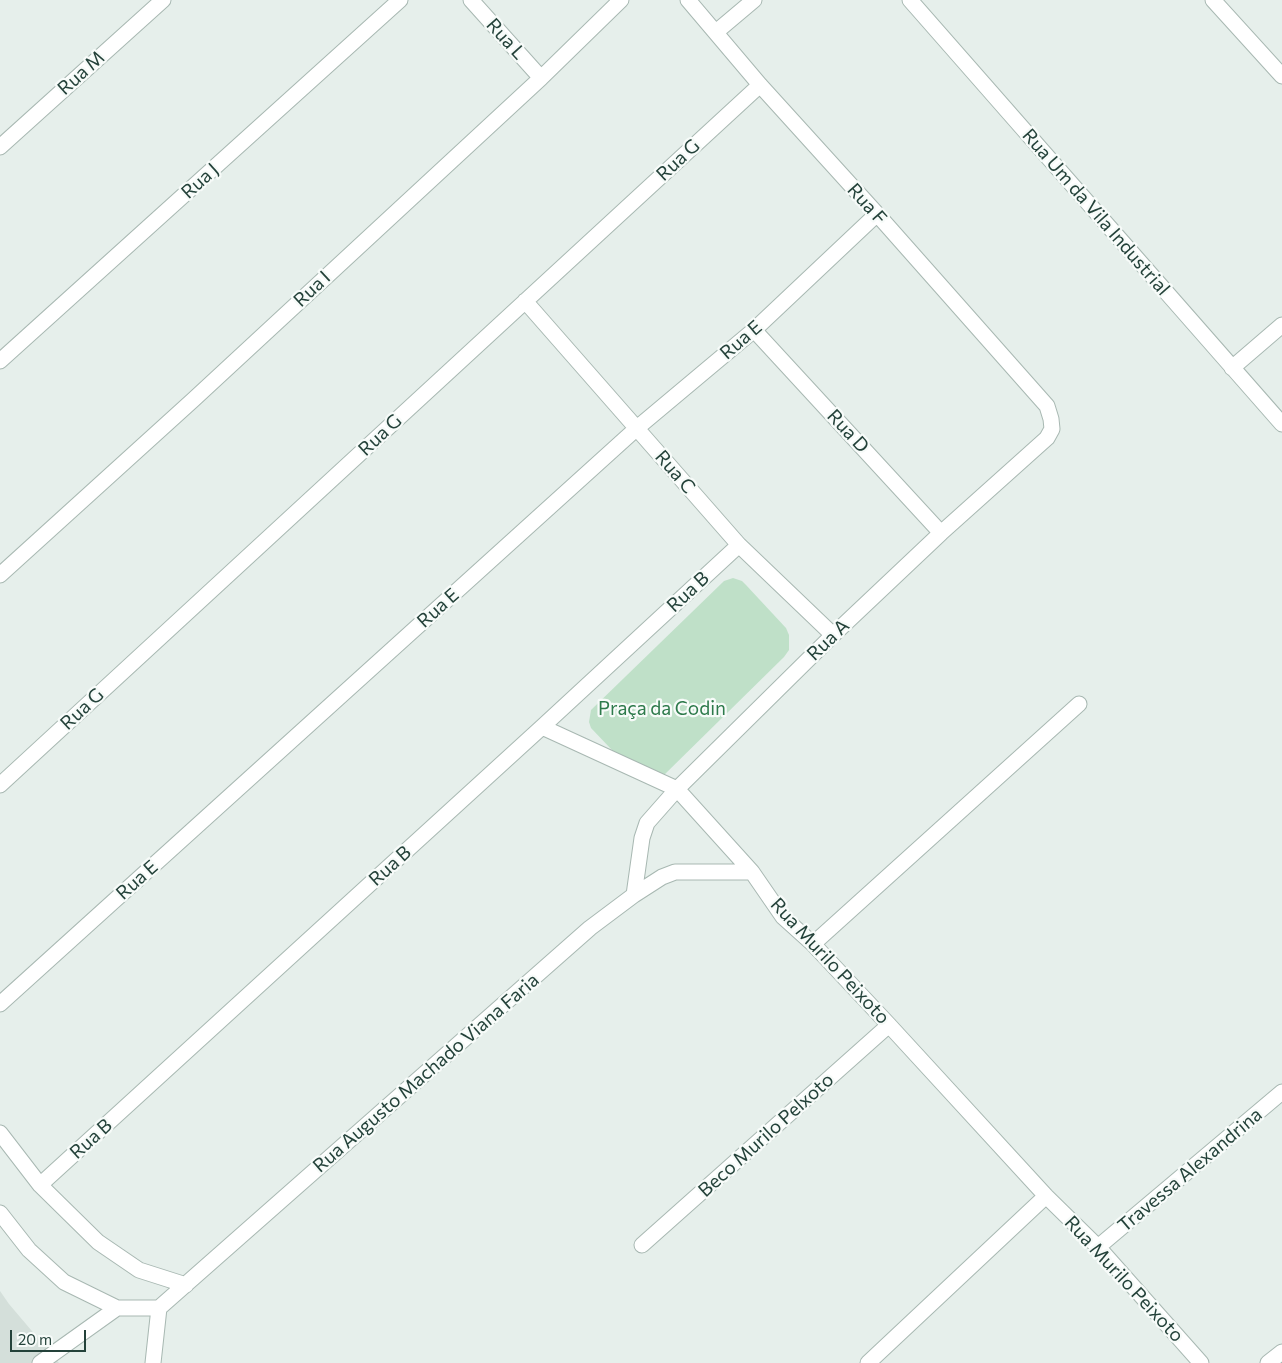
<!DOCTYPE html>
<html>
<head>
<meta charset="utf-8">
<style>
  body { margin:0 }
  #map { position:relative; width:1282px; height:1363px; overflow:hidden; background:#e6efeb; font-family:Commissioner,sans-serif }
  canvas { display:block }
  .scale { position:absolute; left:10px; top:1330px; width:76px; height:22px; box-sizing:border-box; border:2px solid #24423a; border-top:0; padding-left:6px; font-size:15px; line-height:18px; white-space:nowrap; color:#24423a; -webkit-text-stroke:4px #f7fbf9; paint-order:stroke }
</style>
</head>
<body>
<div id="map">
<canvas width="1282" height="1363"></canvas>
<div class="scale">20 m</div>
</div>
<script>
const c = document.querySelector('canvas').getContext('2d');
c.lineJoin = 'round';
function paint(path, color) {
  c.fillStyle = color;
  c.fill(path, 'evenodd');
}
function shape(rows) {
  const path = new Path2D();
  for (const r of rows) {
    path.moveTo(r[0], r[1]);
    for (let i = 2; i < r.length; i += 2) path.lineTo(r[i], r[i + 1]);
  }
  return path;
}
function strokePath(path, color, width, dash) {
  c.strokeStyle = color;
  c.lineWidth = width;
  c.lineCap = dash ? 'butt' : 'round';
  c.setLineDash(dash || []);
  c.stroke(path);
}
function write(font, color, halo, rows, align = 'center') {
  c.font = font + ' Commissioner,sans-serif';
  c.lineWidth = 4.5;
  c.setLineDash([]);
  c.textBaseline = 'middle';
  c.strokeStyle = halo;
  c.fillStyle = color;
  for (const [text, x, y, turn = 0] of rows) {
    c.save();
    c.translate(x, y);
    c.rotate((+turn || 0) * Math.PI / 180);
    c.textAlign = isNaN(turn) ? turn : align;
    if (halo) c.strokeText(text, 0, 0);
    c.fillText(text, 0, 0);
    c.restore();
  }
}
paint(shape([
  [0,1291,9,1304,59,1363,0,1363]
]), '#d4dfda');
paint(shape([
  [733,578,742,581,746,585,786,628,789,635,789,650,784,657,662,777,630,769,591,728,589,722,591,710,724,581]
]), '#bfe0c8');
const minor = shape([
  [471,0,541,78],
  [910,0,1282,424],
  [1213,0,1282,76],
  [716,32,754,0],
  [0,147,163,0],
  [525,301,739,545,833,635],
  [754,330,941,533],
  [0,361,400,0],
  [1232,368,1282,325],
  [0,575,193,400,541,78,621,0],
  [542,727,677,789,752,872,783,917,813,944,889,1025,1046,1196,1098,1247,1201,1363],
  [0,785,760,85],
  [634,895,642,838,647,823,677,789,833,635,941,533,1047,438,1052,429,1051,419,1047,406,877,214,760,85,688,0],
  [813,944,1079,704],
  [0,1004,637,428,754,330,877,214],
  [0,1133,40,1185,98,1242,139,1270,186,1285],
  [40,1185,542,727,739,545],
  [0,1213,29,1250,64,1282,117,1308,159,1308,590,928,634,895,662,877,675,872,752,872],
  [642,1245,889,1025],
  [1098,1247,1282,1092],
  [40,1363,117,1308],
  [153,1363,159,1308],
  [868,1363,1046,1196],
  [1268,1363,1282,1352]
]);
strokePath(minor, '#a8b8b2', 17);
strokePath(minor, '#fff', 15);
write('19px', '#24423a', '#f7fbf9', [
  ["Rua L",506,39,48],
  ["Rua M",81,73,-42],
  ["Rua G",678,160,-43],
  ["Rua J",200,181,-42],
  ["Rua F",867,204,48],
  ["Rua Um da Vila Industrial",1096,212,49],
  ["Rua I",312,289,-43],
  ["Rua E",741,340,-41],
  ["Rua D",848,431,47],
  ["Rua G",380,435,-43],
  ["Rua C",675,472,49],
  ["Rua B",688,592,-43],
  ["Rua E",438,608,-42],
  ["Rua A",828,640,-44],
  ["Rua G",82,709,-43],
  ["Rua B",390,866,-42],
  ["Rua E",137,880,-42],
  ["Rua Murilo Peixoto",830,961,47],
  ["Rua Augusto Machado Viana Faria",426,1073,-41],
  ["Beco Murilo Pelxoto",766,1135,-42],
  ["Rua B",91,1139,-42],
  ["Travessa Alexandrina",1190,1170,-40],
  ["Rua Murilo Peixoto",1124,1279,47]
]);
write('19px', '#2d7a4b', '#f7fbf9', [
  ["Praça da Codin",662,709]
]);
</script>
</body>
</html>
